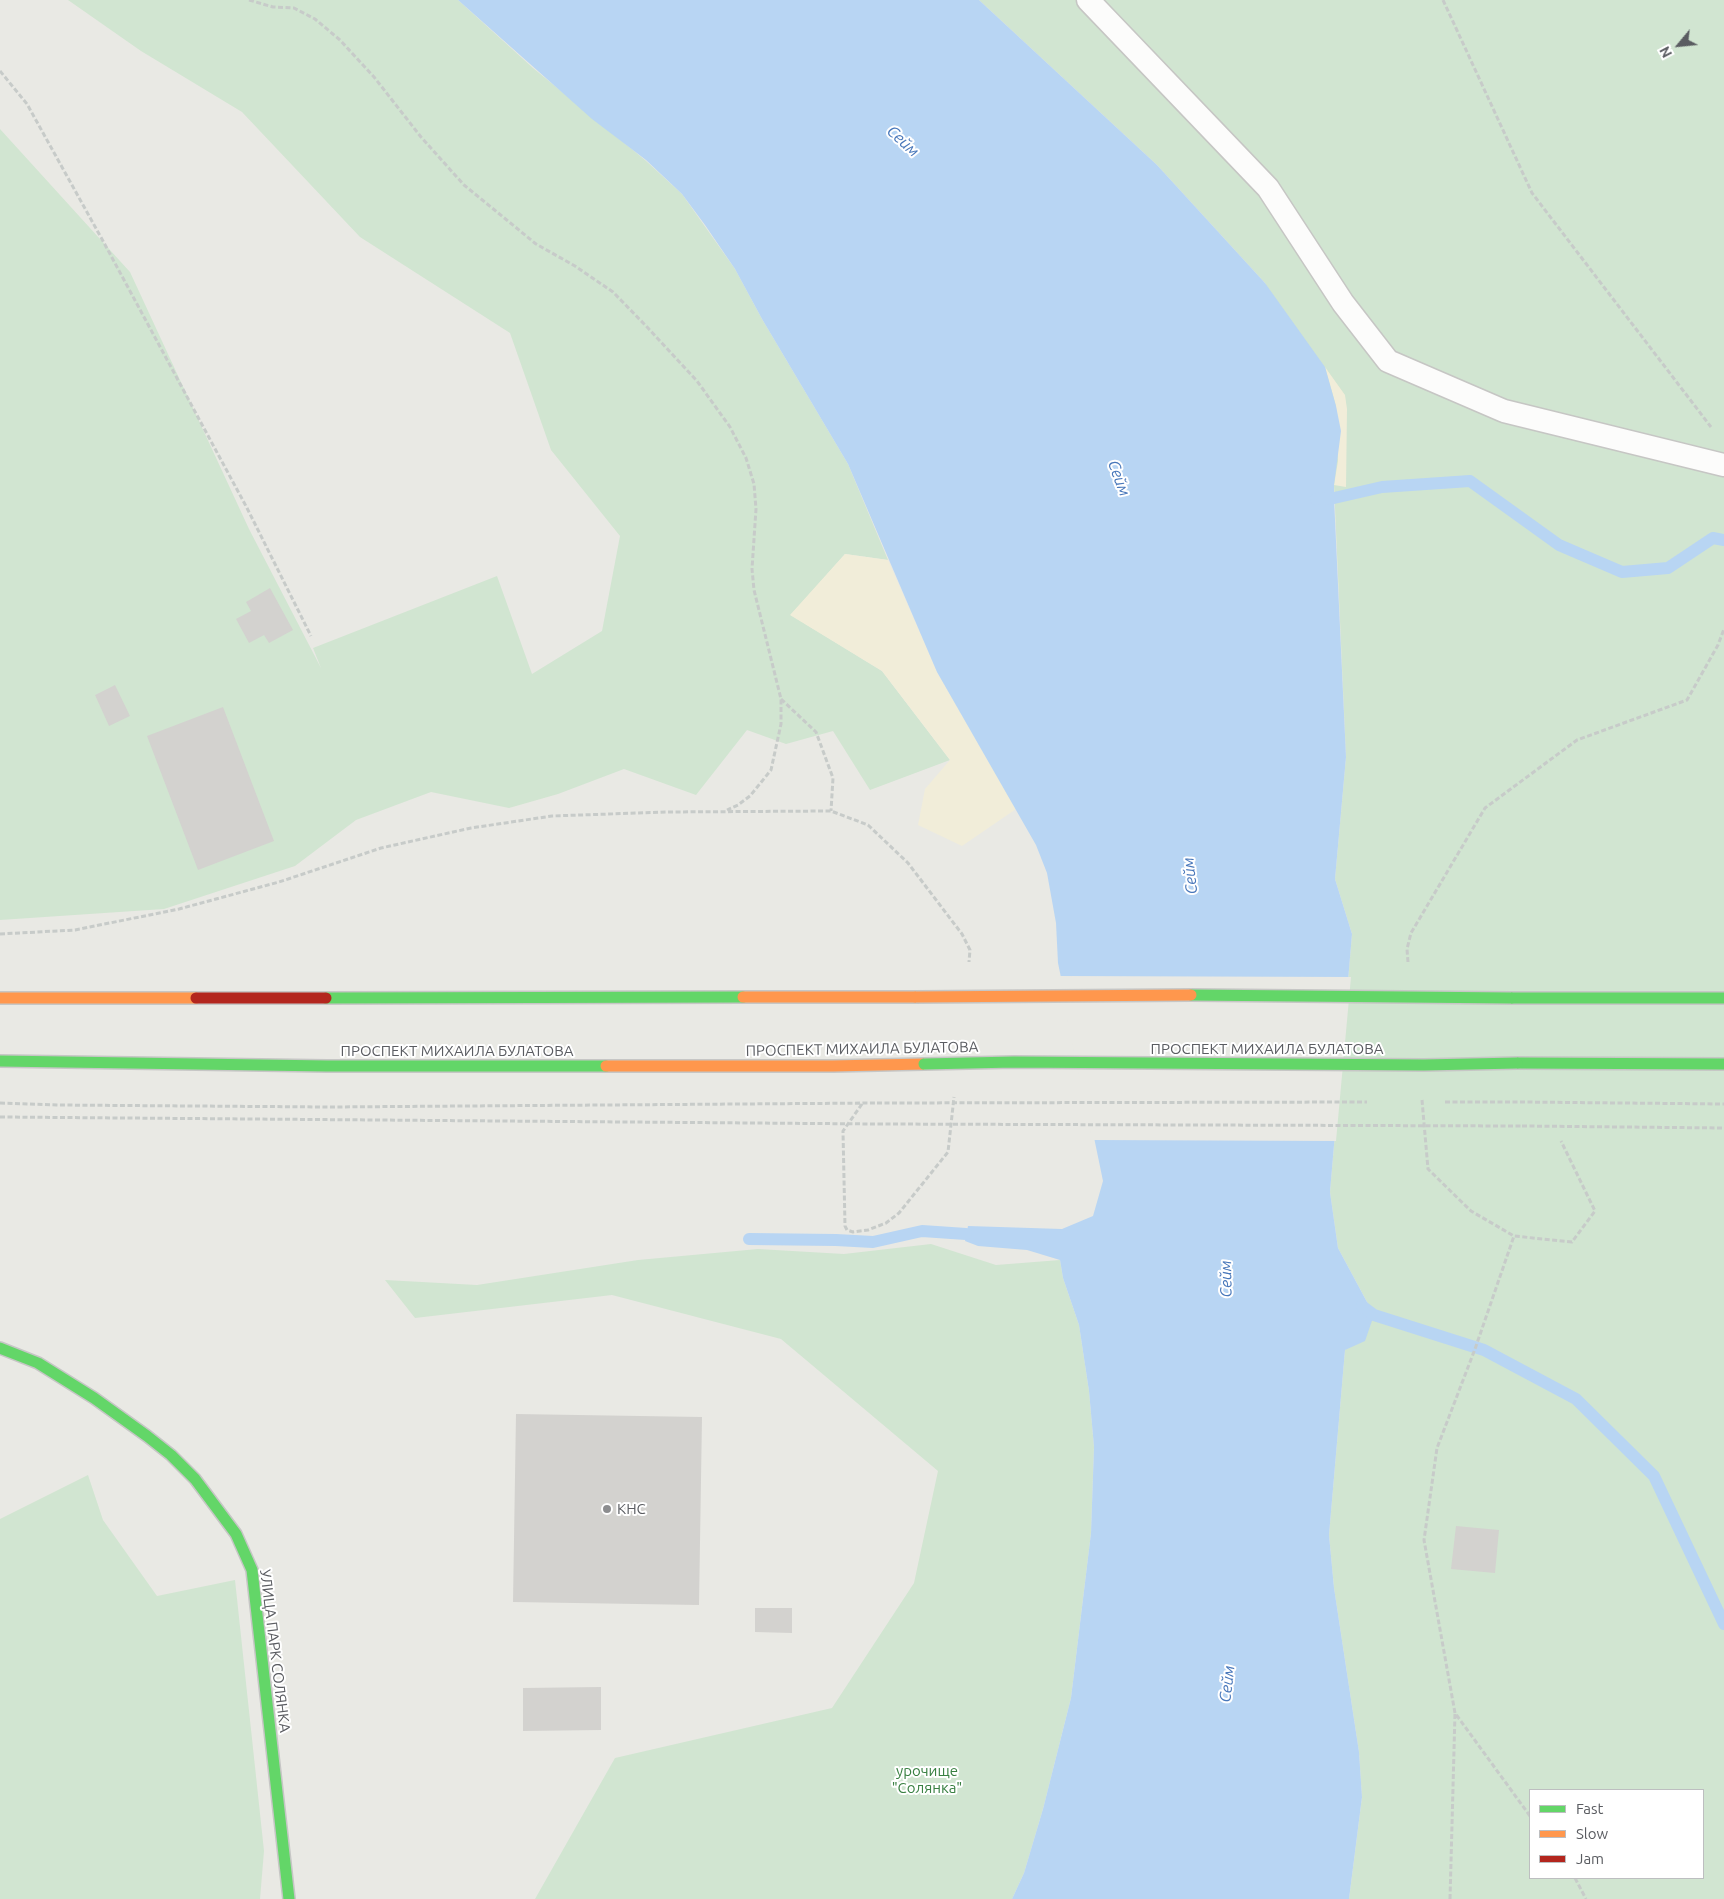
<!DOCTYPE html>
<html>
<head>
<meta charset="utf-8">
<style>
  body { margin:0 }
  #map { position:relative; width:1724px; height:1899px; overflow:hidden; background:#e9e9e4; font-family:Ubuntu,sans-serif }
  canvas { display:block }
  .legend { position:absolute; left:1529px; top:1789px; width:175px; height:90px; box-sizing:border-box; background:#fff; border:1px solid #bdbec0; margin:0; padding:6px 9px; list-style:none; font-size:15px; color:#5a5c61 }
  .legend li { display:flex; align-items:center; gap:10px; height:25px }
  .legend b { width:25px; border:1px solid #bdbec0 }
  .north { position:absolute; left:1654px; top:20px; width:50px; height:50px; -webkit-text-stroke:4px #fff; paint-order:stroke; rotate:242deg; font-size:14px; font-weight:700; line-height:20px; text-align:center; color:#5a5c61 }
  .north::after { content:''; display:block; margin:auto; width:18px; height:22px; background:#5a5c61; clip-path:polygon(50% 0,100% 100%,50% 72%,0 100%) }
</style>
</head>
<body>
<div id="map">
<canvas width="1724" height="1899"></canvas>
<ul class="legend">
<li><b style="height:6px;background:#63d668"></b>Fast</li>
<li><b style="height:6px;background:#ff974d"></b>Slow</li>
<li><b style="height:6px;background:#b3261e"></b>Jam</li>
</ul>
<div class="north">N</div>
</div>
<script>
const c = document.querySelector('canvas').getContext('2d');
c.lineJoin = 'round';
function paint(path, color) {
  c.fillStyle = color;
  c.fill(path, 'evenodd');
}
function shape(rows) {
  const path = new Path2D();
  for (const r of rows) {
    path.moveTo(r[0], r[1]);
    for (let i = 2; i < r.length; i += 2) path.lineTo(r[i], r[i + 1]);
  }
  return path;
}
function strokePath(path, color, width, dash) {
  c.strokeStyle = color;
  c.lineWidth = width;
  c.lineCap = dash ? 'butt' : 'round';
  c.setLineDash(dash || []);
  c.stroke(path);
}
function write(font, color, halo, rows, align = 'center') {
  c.font = font + ' Ubuntu,sans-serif';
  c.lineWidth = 4;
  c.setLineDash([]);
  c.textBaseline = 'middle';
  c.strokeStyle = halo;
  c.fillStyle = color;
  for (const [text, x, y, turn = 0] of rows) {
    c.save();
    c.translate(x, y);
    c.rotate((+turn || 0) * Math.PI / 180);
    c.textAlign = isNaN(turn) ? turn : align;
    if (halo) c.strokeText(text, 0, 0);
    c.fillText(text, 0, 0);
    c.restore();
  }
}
paint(shape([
  [68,0,458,0,533,68,645,160,682,194,735,269,762,319,848,464,888,560,845,554,791,615,882,671,950,760,870,790,833,731,786,744,747,730,696,795,624,769,558,794,509,808,431,792,356,820,295,866,164,909,0,920,0,129,130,272,249,529,321,668,313,648,497,576,532,674,602,631,620,536,551,450,510,333,360,237,242,112,141,51],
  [979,0,1724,0,1724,1899,1349,1899,1362,1797,1359,1752,1334,1588,1329,1535,1345,1350,1374,1315,1338,1248,1330,1192,1352,934,1335,879,1346,757,1334,485,1265,283,1157,165],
  [1530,1790,1703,1790,1703,1878,1530,1878],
  [931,1244,996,1265,1060,1260,1063,1278,1079,1325,1089,1391,1094,1447,1091,1533,1071,1698,1043,1809,1024,1873,1012,1899,535,1899,615,1758,832,1708,914,1583,938,1471,781,1339,612,1295,415,1318,385,1280,477,1285,638,1260,758,1249,844,1254],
  [88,1475,103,1520,157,1596,235,1580,264,1851,260,1899,0,1899,0,1519]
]), '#d1e5d1');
paint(shape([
  [1325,367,1345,395,1347,409,1346,487,1334,485,1338,461,1336,406],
  [845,554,888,560,937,672,1016,809,962,846,918,825,925,789,950,760,882,671,790,615]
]), '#f1edd9');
paint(shape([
  [458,0,979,0,1157,165,1265,283,1325,367,1336,406,1341,431,1334,485,1334,498,1346,757,1335,879,1352,934,1330,1192,1338,1248,1374,1315,1365,1341,1345,1350,1329,1535,1334,1588,1359,1752,1362,1797,1349,1899,1012,1899,1024,1873,1043,1809,1071,1698,1091,1533,1094,1447,1089,1391,1079,1325,1063,1278,1060,1260,1027,1250,978,1246,965,1241,968,1226,1062,1229,1093,1216,1103,1181,1058,963,1056,923,1047,873,1036,845,937,672,848,464,762,319,735,269,705,225,682,194,646,160,592,119]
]), '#b8d5f3');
paint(shape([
  [1058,976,1351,977,1336,1141,1092,1140]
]), '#e9e9e4');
strokePath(shape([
  [1316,499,1334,498,1382,487,1470,481,1559,545,1622,572,1668,568,1713,538,1724,540],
  [749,1239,836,1240,873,1242,922,1231,966,1234],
  [1362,1306,1374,1315,1484,1350,1576,1399,1654,1476,1724,1624]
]), '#b8d5f3', 12);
paint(shape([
  [270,588,293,630,269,643,264,635,249,643,236,619,251,611,246,602],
  [115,685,130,716,109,726,95,695],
  [223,707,274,841,198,870,147,736],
  [516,1414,702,1417,699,1605,513,1602],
  [1456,1526,1499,1530,1495,1573,1451,1569],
  [755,1608,792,1608,792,1633,755,1632],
  [601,1687,601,1730,523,1731,523,1688]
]), '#d3d2cf');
const lane = shape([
  [1088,0,1268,188,1343,303,1388,361,1504,411,1724,465]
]);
const fast = shape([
  [326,998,743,997],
  [1511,998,1724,998],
  [0,1061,327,1066,606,1066],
  [1517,1063,1724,1064],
  [0,1348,38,1363,94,1398,147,1436,171,1455,195,1479,236,1534,252,1570,289,1899]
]);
const slow = shape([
  [743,997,916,997],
  [0,998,196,998],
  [606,1066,833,1066,924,1064]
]);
const jam = shape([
  [196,998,326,998]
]);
strokePath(lane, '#c6c6c4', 25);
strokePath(fast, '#c6c6c5', 14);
strokePath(slow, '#c6c6c5', 14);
strokePath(jam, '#c6c6c5', 14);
strokePath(shape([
  [249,0,273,7,294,8,315,19,340,40,374,77,421,137,464,185,536,244,575,266,613,292,648,328,697,381,730,427,746,458,754,484,756,509,752,569,754,590,781,699,781,724,771,770,750,796,738,805,727,810],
  [1443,0,1532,193,1711,427],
  [0,71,27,104,103,241,247,508,311,636],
  [781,699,816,732,833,778,831,811],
  [0,934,75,930,179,909,279,882,381,848,471,828,552,816,667,812,831,811,868,825,908,863,962,934,970,950,969,962],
  [1408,962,1407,949,1411,933,1485,808,1577,740,1687,700,1718,645,1724,629],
  [1422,1100,1428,1169,1471,1211,1514,1236],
  [1520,1102,1724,1104],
  [0,1103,57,1105,329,1107,877,1103],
  [862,1104,843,1131,845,1226,847,1230,853,1232,868,1230,886,1223,899,1213,948,1152,954,1097],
  [0,1117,878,1124],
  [1522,1126,1724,1128],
  [1530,1816,1455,1713,1424,1540,1437,1448,1475,1349,1514,1236,1572,1242,1595,1211,1561,1141],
  [1575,1878,1586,1899],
  [1450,1899,1455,1713]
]), '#c7cbc9', 3, [5, 2.5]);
strokePath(lane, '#fcfcfb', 22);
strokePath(fast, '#63d668', 11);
strokePath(slow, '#ff974d', 11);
strokePath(jam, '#b3261e', 11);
const fastBridge = shape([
  [1191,995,1511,998],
  [924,1064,1014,1062,1424,1065,1517,1063]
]);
const slowBridge = shape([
  [916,997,1191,995]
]);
strokePath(fastBridge, '#c6c6c5', 14, []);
strokePath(slowBridge, '#c6c6c5', 14, []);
strokePath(shape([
  [1445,1102,1520,1102],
  [877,1103,1367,1102],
  [878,1124,1522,1126]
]), '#c7cbc9', 3, [5, 2.5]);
strokePath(fastBridge, '#63d668', 11);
strokePath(slowBridge, '#ff974d', 11);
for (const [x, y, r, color] of [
  [607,1509,5,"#8c8d8f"]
]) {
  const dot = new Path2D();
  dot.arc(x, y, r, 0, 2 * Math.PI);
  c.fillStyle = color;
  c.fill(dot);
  strokePath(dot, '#fff', 2);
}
write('15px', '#5a5c61', '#fff', [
  ["ПРОСПЕКТ МИХАИЛА БУЛАТОВА",862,1049,-1],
  ["ПРОСПЕКТ МИХАИЛА БУЛАТОВА",1267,1049],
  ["ПРОСПЕКТ МИХАИЛА БУЛАТОВА",457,1051],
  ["УЛИЦА ПАРК СОЛЯНКА",275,1651,83]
]);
write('15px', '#5a5c61', '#fff', [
  ["КНС",617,1509]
], 'left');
write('15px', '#398042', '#fff', [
  ["урочище",927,1771],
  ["\"Солянка\"",927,1788]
]);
write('italic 16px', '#4877ba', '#fff', [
  ["Сейм",903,141,43],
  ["Сейм",1119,478,70],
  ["Сейм",1190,876,-96],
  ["Сейм",1226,1279,-91],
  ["Сейм",1227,1684,-83]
]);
</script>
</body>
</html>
